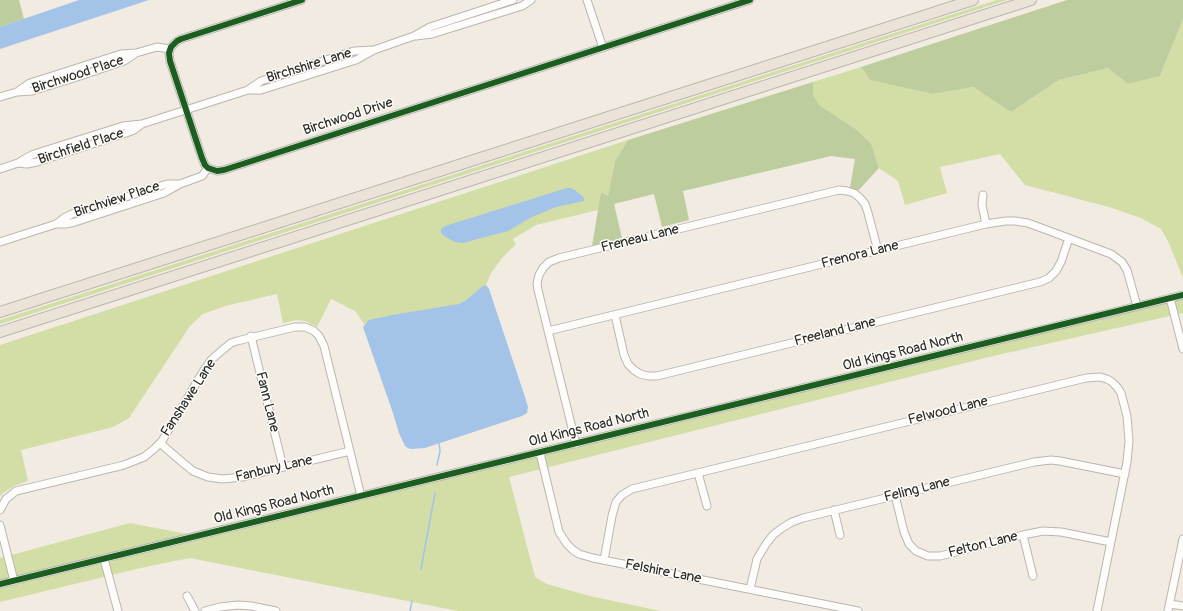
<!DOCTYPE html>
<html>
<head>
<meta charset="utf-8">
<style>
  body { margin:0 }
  canvas { display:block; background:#f1ebe1 }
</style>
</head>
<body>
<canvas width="1183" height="611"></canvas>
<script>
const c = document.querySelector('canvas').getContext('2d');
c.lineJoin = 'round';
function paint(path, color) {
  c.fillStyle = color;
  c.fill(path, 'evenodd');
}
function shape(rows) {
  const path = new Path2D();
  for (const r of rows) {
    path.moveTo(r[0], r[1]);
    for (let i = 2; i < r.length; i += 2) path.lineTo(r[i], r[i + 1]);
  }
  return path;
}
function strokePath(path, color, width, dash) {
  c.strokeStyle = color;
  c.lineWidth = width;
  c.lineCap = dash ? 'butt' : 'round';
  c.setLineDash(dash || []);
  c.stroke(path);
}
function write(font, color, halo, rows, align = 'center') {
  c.font = font + ' Pangolin,sans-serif';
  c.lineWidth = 3;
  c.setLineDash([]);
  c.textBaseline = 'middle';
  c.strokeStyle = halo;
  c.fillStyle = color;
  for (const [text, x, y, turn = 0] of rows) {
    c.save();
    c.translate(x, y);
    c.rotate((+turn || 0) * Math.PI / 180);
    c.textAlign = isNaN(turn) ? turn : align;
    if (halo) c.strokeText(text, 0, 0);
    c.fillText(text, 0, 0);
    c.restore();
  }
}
paint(shape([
  [997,0,1007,0,0,324,0,320],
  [1183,19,1183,278,1169,243,1161,229,1141,218,1109,207,1025,185,1000,154,940,167,947,193,905,205,898,181,879,168,870,144,857,130,819,105,813,94,813,82,861,67,870,80,933,94,973,87,1011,112,1059,80,1108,68,1128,84,1160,76],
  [628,140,615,161,608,196,601,192,598,210,536,225,513,239,516,244,502,258,491,273,486,285,463,302,456,305,370,320,365,325,355,311,331,299,317,327,305,321,296,320,283,323,277,294,225,306,203,314,190,326,129,418,113,427,21,450,28,481,14,486,3,493,0,496,0,345],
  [1183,299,1183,313,989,357,509,477,535,577,547,584,590,596,660,611,458,611,190,558,145,567,0,602,0,588],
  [130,523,192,535,0,582,0,558]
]), '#d3dda6');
paint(shape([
  [0,0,19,0,24,19,0,27],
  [1067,0,1183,0,1183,19,1160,76,1128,84,1108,68,1059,80,1011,112,973,87,933,94,870,80,861,67],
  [813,82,813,94,819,105,857,130,871,144,879,168,857,192,850,187,855,159,831,156,683,191,689,220,662,227,654,194,614,204,622,238,592,246,601,192,608,196,615,161,628,140]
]), '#bdcd9e');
paint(shape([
  [79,0,149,0,0,49,0,27],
  [567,188,571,188,575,190,583,197,584,199,584,201,556,207,532,217,508,231,463,243,455,242,444,236,441,233,441,229,445,226],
  [486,285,489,289,526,400,528,407,527,413,522,416,425,448,411,449,408,448,405,446,399,433,393,413,363,327,369,320,392,315,459,304,466,300,483,286]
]), '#a3c3e9');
strokePath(shape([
  [437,465,440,451,439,443],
  [421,569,435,493],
  [410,611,412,601]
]), '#a3c3e9', 1.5);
const minor = shape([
  [302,0,181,39,177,41,171,47,169,53,170,61,202,158,205,165,208,168,217,171,224,170,750,0],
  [587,0,603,48],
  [416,36,432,34,522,6,531,0],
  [374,50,354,51,261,81,248,90,261,90,356,60,374,50,414,36,430,27,513,0],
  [136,53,157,47,170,49],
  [0,97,17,92,32,91,77,77,124,61,136,53,121,54,30,83,17,92],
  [142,124,248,90],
  [0,169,18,163,27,164,37,162,126,133,134,130,142,124,123,126,34,154,26,158,18,163],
  [180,184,202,176,208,168],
  [983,195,982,205,986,224],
  [0,242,56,224,64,218,72,214,167,184,180,184,164,193,75,222,66,224,56,224],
  [1170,298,1183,349],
  [615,315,624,355,628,364,634,370,640,374,648,376,657,376,1040,282,1049,278,1056,271,1061,262,1069,238],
  [548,331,986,224,1006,221,1015,221,1028,223,1111,254,1122,262,1127,270,1137,306],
  [251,336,283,467],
  [160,443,182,462,193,471,208,477,223,479,242,477,350,451],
  [576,444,538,290,537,283,539,275,543,268,549,262,559,258,839,190,847,191,854,193,860,198,865,204,868,213,878,251],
  [540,453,559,532,567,544,573,550,579,554,593,558,858,611],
  [698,473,707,506],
  [895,495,904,532,909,544,916,551,928,556,940,556,1023,535,1043,531,1061,532,1111,542],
  [0,510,6,499,16,491,124,465,144,457,154,449,162,441,204,370,211,360,220,352,231,343,237,341,295,327,305,327,314,331,319,336,324,346,361,496],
  [834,510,840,535],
  [0,525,14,581],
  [1023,535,1033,576],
  [104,559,118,611],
  [604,560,612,516,616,502,622,495,632,489,1086,378,1100,377,1107,379,1112,382,1117,387,1121,393,1127,416,1129,441,1127,462,1097,611],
  [0,584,1183,295],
  [750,589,757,559,766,544,773,535,782,528,792,522,803,518,1034,462,1051,460,1060,461,1125,474],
  [187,596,195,611],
  [1170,604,1183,606],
  [205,611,220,607,238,605,251,606,276,611],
  [1168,611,1183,539]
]);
const highway = shape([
  [0,312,973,0],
  [0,332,1031,0]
]);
strokePath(minor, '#bab6b0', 9);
strokePath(highway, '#bab6b0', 12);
strokePath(minor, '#fdfcfa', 7);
strokePath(highway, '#ebe3d8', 10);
strokePath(shape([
  [302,0,181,39,177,41,171,47,169,53,170,61,202,158,205,165,208,168,217,171,224,170,750,0],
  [0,584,1183,295]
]), '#1b5e20', 6);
write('14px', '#2b2b2b', '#fdfcf7', [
  ["Birchshire Lane",309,66,-17],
  ["Birchwood Place",78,75,-18],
  ["Birchwood Drive",348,117,-18],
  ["Birchfield Place",81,147,-18],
  ["Birchview Place",117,200,-18],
  ["Freneau Lane",640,239,-14],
  ["Frenora Lane",860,255,-14],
  ["Freeland Lane",835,332,-14],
  ["Old Kings Road North",903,352,-14],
  ["Fanshawe Lane",189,398,-57],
  ["Fann Lane",267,402,76],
  ["Felwood Lane",948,411,-14],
  ["Old Kings Road North",589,428,-14],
  ["Fanbury Lane",274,469,-13],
  ["Feling Lane",917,490,-14],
  ["Old Kings Road North",274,505,-14],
  ["Felton Lane",983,545,-14],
  ["Felshire Lane",663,572,11]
]);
</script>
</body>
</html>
